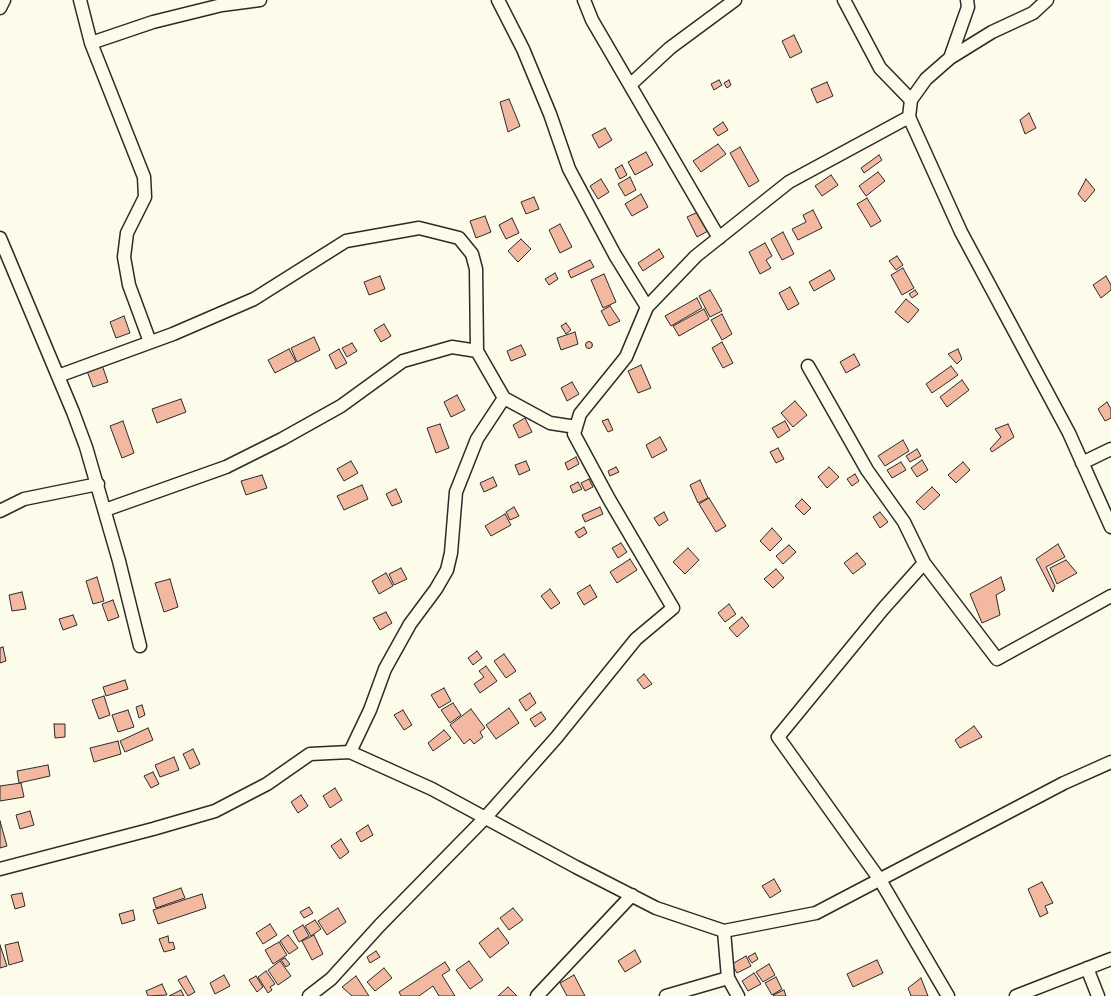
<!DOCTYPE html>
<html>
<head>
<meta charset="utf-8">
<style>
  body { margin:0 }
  canvas { display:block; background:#fdfbea }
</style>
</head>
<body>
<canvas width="1111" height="996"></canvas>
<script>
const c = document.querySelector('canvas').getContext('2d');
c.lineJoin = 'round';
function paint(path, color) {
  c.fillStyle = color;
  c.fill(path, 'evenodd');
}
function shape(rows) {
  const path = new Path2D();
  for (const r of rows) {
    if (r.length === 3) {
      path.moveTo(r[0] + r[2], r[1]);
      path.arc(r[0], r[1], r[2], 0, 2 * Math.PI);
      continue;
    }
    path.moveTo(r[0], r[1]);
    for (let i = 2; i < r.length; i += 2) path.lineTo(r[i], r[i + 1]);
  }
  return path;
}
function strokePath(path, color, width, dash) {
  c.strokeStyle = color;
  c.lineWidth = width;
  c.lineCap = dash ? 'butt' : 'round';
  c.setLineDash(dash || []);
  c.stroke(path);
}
const building = shape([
  [794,35,802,52,790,58,782,41,794,35],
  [719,80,722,85,714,90,711,84,719,80],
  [729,80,731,85,727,88,724,83,729,80],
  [827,82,833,96,817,103,811,89,827,82],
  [509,99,520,126,508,132,500,102,509,99],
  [1029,113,1036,128,1025,134,1020,120,1029,113],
  [723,122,728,130,718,136,713,129,723,122],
  [605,128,612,140,599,148,592,135,605,128],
  [718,144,726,154,701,172,693,161,718,144],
  [740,147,759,181,749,187,730,153,740,147],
  [646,152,653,165,635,175,628,162,646,152],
  [879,155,882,160,864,173,861,168,879,155],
  [622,165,627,175,620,179,615,169,622,165],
  [878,172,885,181,866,196,859,186,878,172],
  [831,175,838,185,822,196,815,186,831,175],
  [630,177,636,190,625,196,618,184,630,177],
  [601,179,609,192,598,199,590,186,601,179],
  [1086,179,1095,190,1085,202,1078,194,1086,179],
  [641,194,648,207,632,216,625,204,641,194],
  [534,197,539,209,526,214,521,202,534,197],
  [867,198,881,221,871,227,857,204,867,198],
  [813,210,822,228,798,240,792,229,806,222,803,215,813,210],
  [698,212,708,231,697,237,687,217,698,212],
  [485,216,491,232,476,238,470,221,485,216],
  [512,218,519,233,506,239,499,225,512,218],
  [560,224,572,247,560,253,549,230,560,224],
  [783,232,794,254,782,260,771,239,783,232],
  [521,239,531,249,518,262,508,251,521,239],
  [765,243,772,256,766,260,771,268,760,274,749,252,765,243],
  [659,249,664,257,643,271,638,263,659,249],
  [897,256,903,265,896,270,889,261,897,256],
  [590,260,594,267,571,278,568,271,590,260],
  [903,268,914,288,902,295,891,275,903,268],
  [830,270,835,279,814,291,809,282,830,270],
  [555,273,558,279,549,285,545,279,555,273],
  [604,274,616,302,603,308,591,280,604,274],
  [380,276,385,289,369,295,364,282,380,276],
  [1106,276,1111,285,1111,290,1101,298,1093,285,1106,276],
  [790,287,799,304,788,310,779,293,790,287],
  [710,290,722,311,710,317,699,296,710,290],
  [915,290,918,294,912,298,909,294,915,290],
  [697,298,702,308,671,326,665,316,697,298],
  [906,299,919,310,908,323,895,312,906,299],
  [610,306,620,321,609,326,601,311,610,306],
  [704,309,709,319,679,336,673,326,704,309],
  [722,314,732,334,722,340,711,320,722,314],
  [124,316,130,333,116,338,110,322,124,316],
  [566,323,571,330,566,334,561,326,566,323],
  [384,324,391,336,381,342,374,330,384,324],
  [575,332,578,344,561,350,557,338,575,332],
  [314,337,320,350,297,362,291,348,314,337],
  [589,345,3.5],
  [722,342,733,363,723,368,712,348,722,342],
  [352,343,357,351,347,357,342,348,352,343],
  [521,345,526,355,511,361,507,351,521,345],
  [289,349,296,362,275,373,268,360,289,349],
  [339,349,347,363,336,369,329,355,339,349],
  [958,349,962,359,957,364,948,354,958,349],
  [854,354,860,365,846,373,840,362,854,354],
  [102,365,108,382,93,387,87,371,102,365],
  [641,365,651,388,638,393,628,371,641,365],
  [951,366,958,375,932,393,926,384,951,366],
  [962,380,969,390,947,407,940,397,962,380],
  [572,382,579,394,567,401,561,388,572,382],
  [457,395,465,410,451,417,444,402,457,395],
  [181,399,186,412,157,423,152,409,181,399],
  [795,401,807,415,793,427,781,413,795,401],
  [1107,402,1111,409,1111,418,1105,421,1098,409,1107,402],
  [525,418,532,432,519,438,513,425,525,418],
  [608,419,613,430,608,432,602,421,608,419],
  [123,421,134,453,122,458,110,426,123,421],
  [785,421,790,430,778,438,772,428,785,421],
  [440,424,449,448,436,453,427,428,440,424],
  [1008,424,1014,437,992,452,990,449,1001,437,995,429,1008,424],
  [660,437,667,450,652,458,646,445,660,437],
  [903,440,909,451,885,466,878,456,903,440],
  [778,448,784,459,776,463,770,452,778,448],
  [917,449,921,456,910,462,906,456,917,449],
  [576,457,579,464,568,470,565,463,576,457],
  [922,460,928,470,917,477,911,468,922,460],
  [351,461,358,473,344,481,337,469,351,461],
  [526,461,530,470,519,475,515,465,526,461],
  [901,462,906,470,892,478,887,470,901,462],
  [963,462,970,470,956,483,948,475,963,462],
  [616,467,619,472,610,476,608,471,616,467],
  [829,467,839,477,827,488,818,477,829,467],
  [855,474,859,481,852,486,847,479,855,474],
  [262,475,267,488,246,495,241,481,262,475],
  [493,477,497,486,484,492,480,483,493,477],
  [589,479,593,487,585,491,581,483,589,479],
  [700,480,708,498,698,503,690,485,700,480],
  [578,482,582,489,573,493,570,486,578,482],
  [362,485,368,499,344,510,337,496,362,485],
  [932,487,940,495,924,510,916,502,932,487],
  [396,489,402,502,392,506,386,494,396,489],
  [709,498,726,526,716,532,699,504,709,498],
  [802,499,811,508,804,515,795,506,802,499],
  [514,507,519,516,510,520,506,512,514,507],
  [600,507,603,514,585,522,582,515,600,507],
  [664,512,668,520,659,526,654,518,664,512],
  [880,512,888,522,880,528,873,517,880,512],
  [505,514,511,525,491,536,485,526,505,514],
  [584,527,587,533,579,538,575,532,584,527],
  [772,528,782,539,770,551,760,541,772,528],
  [621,543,627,552,618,558,612,548,621,543],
  [1058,544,1065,557,1046,567,1055,586,1053,592,1036,559,1058,544],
  [789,545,796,552,783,564,776,556,789,545],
  [688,548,699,560,685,574,673,562,688,548],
  [857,553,866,564,853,574,844,563,857,553],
  [630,559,637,570,617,583,610,572,630,559],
  [1066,560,1077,573,1057,584,1050,568,1066,560],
  [401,568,407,579,394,585,389,574,401,568],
  [776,569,784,578,773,588,764,579,776,569],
  [386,573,393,586,379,594,372,581,386,573],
  [97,577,104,601,93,604,86,581,97,577],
  [1001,577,1005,590,996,595,1000,615,982,623,970,594,1001,577],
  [170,579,178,607,164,612,155,583,170,579],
  [590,585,597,597,584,605,577,593,590,585],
  [550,589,560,603,551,609,541,596,550,589],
  [22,592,26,609,12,611,9,595,22,592],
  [113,600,119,617,108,621,102,604,113,600],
  [729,604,736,614,725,622,718,613,729,604],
  [386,612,392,623,380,630,373,618,386,612],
  [73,615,77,625,63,630,59,619,73,615],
  [742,617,749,626,737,637,729,628,742,617],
  [3,647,6,661,0,663,0,648,3,647],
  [477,651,482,658,473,665,468,658,477,651],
  [504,654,516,671,506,678,494,661,504,654],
  [486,666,497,681,480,693,474,684,484,677,479,671,486,666],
  [644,674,652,684,644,689,637,680,644,674],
  [125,680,128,689,106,696,103,687,125,680],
  [444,688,451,701,439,708,431,695,444,688],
  [530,693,536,703,526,711,519,700,530,693],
  [104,696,110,715,99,719,92,700,104,696],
  [453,703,461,715,450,723,441,710,453,703],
  [142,705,145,715,139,718,136,707,142,705],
  [509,708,519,723,496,739,486,725,509,708],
  [471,709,485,728,480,732,483,737,474,744,470,739,464,744,450,725,471,709],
  [128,710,134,727,118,732,112,715,128,710],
  [403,710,412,725,404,730,394,715,403,710],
  [541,712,546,719,535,727,530,719,541,712],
  [54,724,65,724,65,737,55,738,54,724],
  [974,726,982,737,960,748,955,740,974,726],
  [148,728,153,740,125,752,120,741,148,728],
  [444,730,451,738,433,751,428,743,444,730],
  [118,741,121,754,94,762,90,748,118,741],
  [193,749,200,764,190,769,183,754,193,749],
  [174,757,179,770,160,777,155,765,174,757],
  [48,765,50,776,19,783,17,771,48,765],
  [153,772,159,784,151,788,144,776,153,772],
  [21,783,24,797,0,801,0,786,21,783],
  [335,788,342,800,330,808,323,796,335,788],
  [301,795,308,806,298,813,291,802,301,795],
  [30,811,34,825,20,829,16,815,30,811],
  [0,821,7,846,0,848,0,821],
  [368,825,373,835,361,842,356,833,368,825],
  [341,839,349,852,340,859,331,846,341,839],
  [774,879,781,891,770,898,762,886,774,879],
  [1042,882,1053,903,1045,906,1048,913,1040,917,1028,889,1042,882],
  [181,888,185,898,156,908,153,898,181,888],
  [22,893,25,906,15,909,11,895,22,893],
  [202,894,206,908,158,924,153,910,202,894],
  [309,907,313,913,304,918,300,912,309,907],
  [338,908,346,922,327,935,318,921,338,908],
  [513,908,523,920,509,930,500,918,513,908],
  [133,910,135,920,122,924,119,914,133,910],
  [315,920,321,929,311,936,305,926,315,920],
  [270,924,277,935,263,944,256,933,270,924],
  [303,925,309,936,299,942,293,931,303,925],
  [498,928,509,943,490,958,479,943,498,928],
  [288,935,298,948,289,954,280,941,288,935],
  [314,935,323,954,312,960,302,941,314,935],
  [168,936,169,943,173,942,175,949,164,952,159,939,168,936],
  [18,942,23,961,9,965,5,945,18,942],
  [279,942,287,955,273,964,265,950,279,942],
  [0,945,7,966,0,968,0,945],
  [635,950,641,962,625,972,618,961,635,950],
  [376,951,380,957,370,963,367,957,376,951],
  [755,953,758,959,752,963,748,957,755,953],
  [746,956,751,966,737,973,732,964,746,956],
  [285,958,290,964,286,967,281,960,285,958],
  [877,960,883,973,853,987,847,974,877,960],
  [280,961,291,976,278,985,268,970,280,961],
  [469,961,483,980,470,989,456,970,469,961],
  [445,962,450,970,442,975,455,996,439,996,433,986,419,996,401,996,399,992,445,962],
  [769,964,775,975,763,982,756,972,769,964],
  [384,968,392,978,375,991,367,982,384,968],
  [266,971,275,984,270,987,272,990,268,993,258,977,266,971],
  [754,973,761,984,748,991,742,981,754,973],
  [224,975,230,986,215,994,210,983,224,975],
  [574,975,585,996,567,996,560,983,574,975],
  [186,976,195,992,188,996,178,980,186,976],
  [256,976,263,987,257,992,249,980,256,976],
  [356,976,369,996,352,996,342,987,356,976],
  [776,977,782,989,772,995,765,983,776,977],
  [921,978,928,996,911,996,908,988,921,978],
  [162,984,167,995,148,996,146,991,162,984],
  [508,987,517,996,498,996,508,987],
  [181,990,184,996,169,996,181,990],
  [784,990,786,996,774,996,773,995,784,990]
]);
paint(building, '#f2b8a0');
strokePath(building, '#2b2b2b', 1);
const minor = shape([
  [80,0,91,43,144,177,145,197,127,233,124,257,129,285,150,342],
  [498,0,523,49,550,114,569,169,615,255,647,307],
  [584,0,592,20,719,238],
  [844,0,880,68,911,100],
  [1047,0,1033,13,992,32,950,58,926,79,911,100,909,117,961,232,1069,433,1111,527],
  [0,8,4,0],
  [91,43,153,22,222,5,260,0],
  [950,58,968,7,967,0],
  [630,85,670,48,735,0],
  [0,238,73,412,86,447,119,561,140,646],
  [808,366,867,470,904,522,924,563,997,659,1111,596],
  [58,376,173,334,254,299,346,241,419,228,459,238,472,254,476,269,477,351,504,398,550,423,576,427],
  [1082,463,1111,449],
  [105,510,226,467,282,439,341,406,403,361,452,347,477,351],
  [0,511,24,499,98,484],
  [924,563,883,609,778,737,880,880,948,996],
  [350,752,370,710,385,669,410,624,436,589,447,570,451,553,456,492,477,439,504,398],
  [0,869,153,829,215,811,267,784,310,754,350,752,432,789,576,867,656,908,724,931,816,913,1064,783,1111,762],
  [724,931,728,978,738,996],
  [1087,968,1098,996],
  [309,996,331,979,380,925,485,818,556,738,636,639,673,608,609,499,574,434,580,414,626,357,647,307,696,256,789,182,909,117],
  [537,996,632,895],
  [666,996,728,978],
  [1016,996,1111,959]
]);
strokePath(minor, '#2b2b2b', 15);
strokePath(minor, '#fdfbea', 12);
</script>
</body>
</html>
